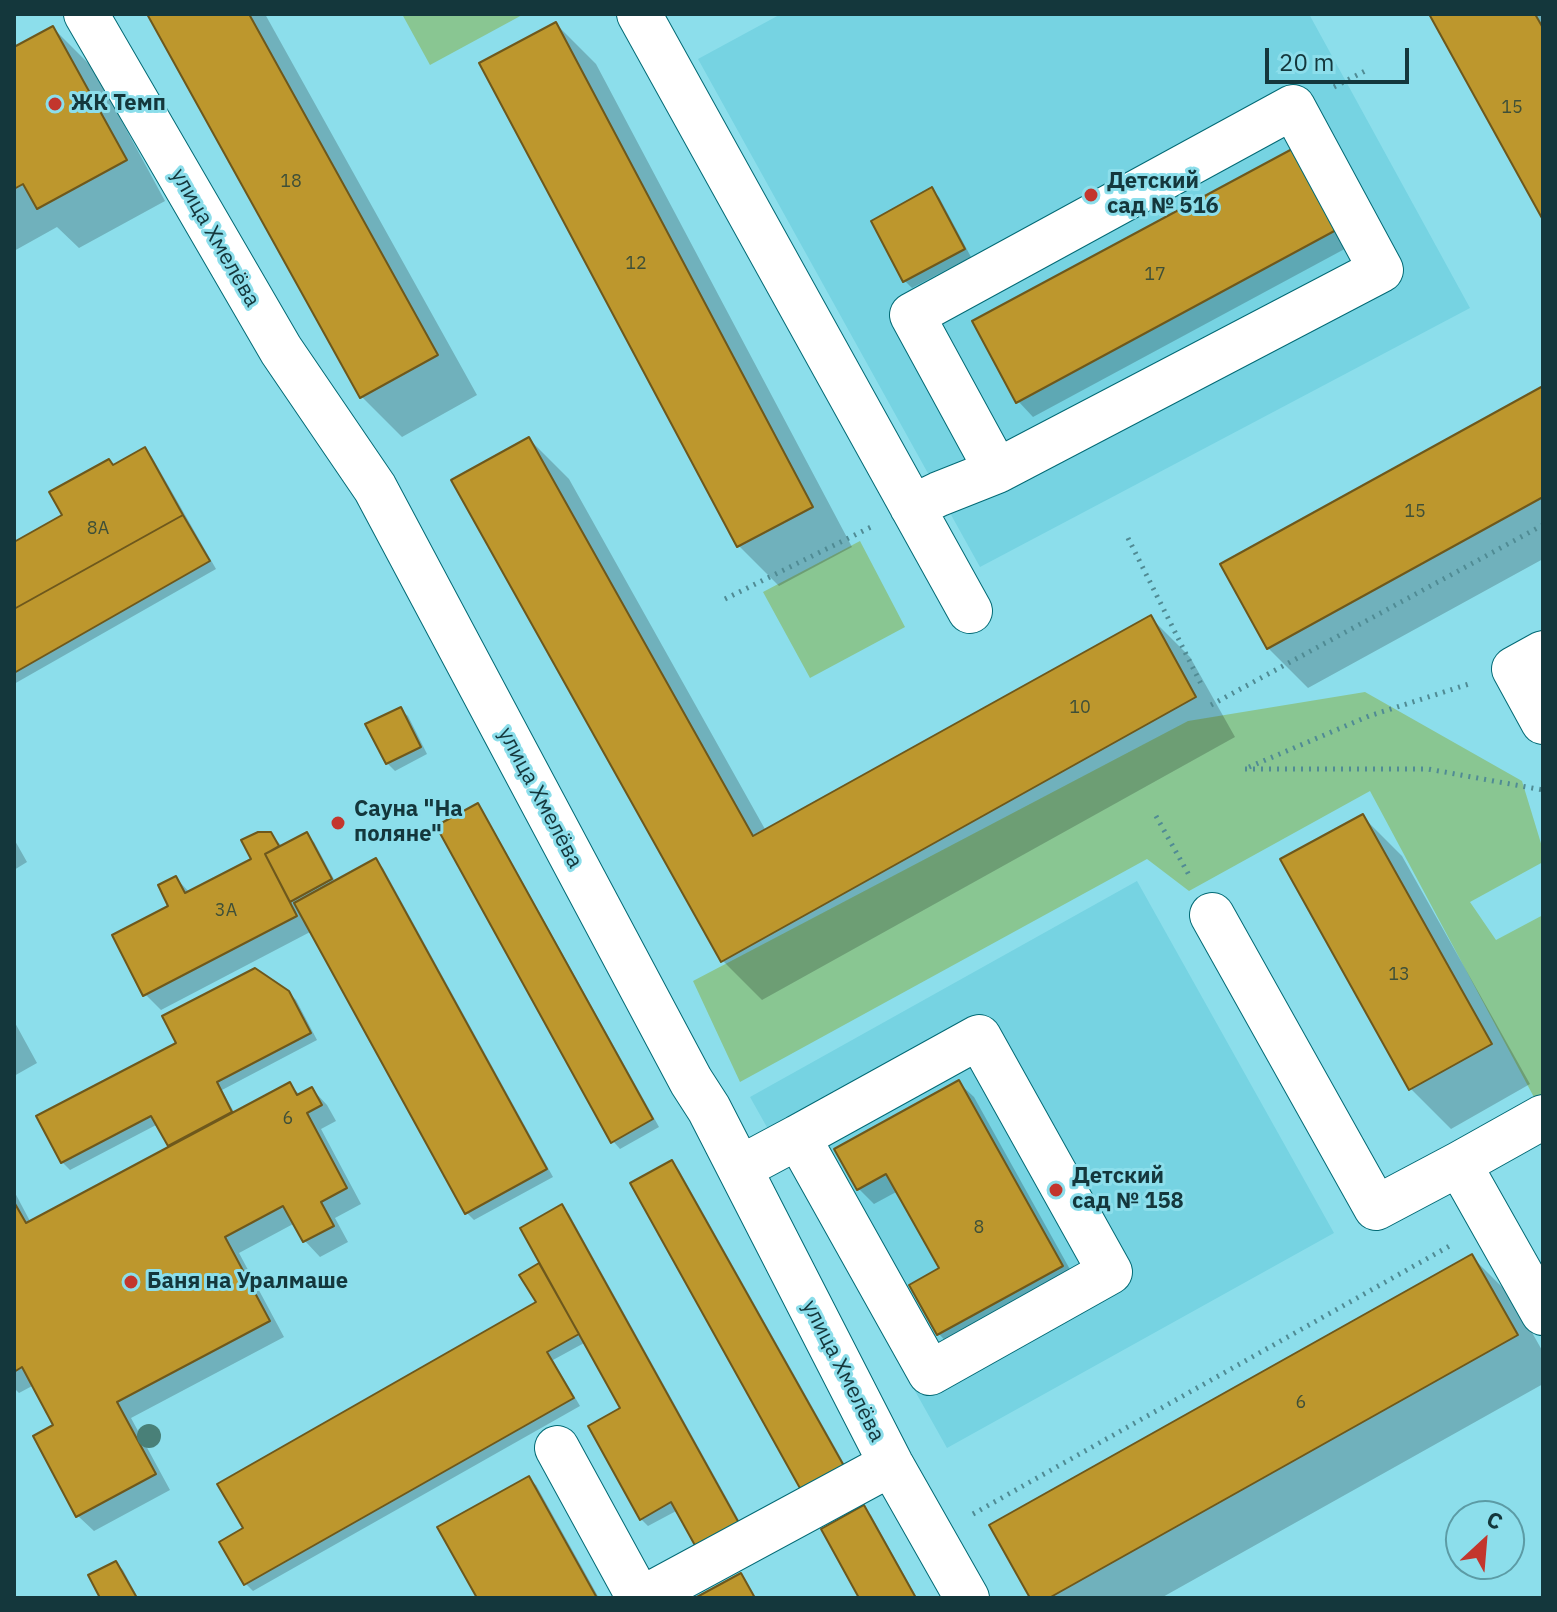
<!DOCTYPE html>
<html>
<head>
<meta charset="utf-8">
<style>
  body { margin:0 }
  #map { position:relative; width:1557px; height:1612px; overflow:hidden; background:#8cdeeb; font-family:"IBM Plex Sans",sans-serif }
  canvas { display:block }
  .frame { position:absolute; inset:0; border:16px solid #14373c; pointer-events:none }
  .north { position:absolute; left:1445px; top:1500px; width:80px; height:80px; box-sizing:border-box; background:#8cdeeb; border:2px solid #5c9ba5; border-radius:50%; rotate:26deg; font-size:22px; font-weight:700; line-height:32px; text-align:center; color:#14373c }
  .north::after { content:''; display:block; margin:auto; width:28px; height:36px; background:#c3362d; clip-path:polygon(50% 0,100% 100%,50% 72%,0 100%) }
  .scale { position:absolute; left:1265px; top:48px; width:144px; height:36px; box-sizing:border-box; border:4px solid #14373c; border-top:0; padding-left:10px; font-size:24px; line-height:28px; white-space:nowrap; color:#14373c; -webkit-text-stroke:6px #8cdeeb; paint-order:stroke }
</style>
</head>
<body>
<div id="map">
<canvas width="1557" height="1612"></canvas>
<div class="frame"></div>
<div class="north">С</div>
<div class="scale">20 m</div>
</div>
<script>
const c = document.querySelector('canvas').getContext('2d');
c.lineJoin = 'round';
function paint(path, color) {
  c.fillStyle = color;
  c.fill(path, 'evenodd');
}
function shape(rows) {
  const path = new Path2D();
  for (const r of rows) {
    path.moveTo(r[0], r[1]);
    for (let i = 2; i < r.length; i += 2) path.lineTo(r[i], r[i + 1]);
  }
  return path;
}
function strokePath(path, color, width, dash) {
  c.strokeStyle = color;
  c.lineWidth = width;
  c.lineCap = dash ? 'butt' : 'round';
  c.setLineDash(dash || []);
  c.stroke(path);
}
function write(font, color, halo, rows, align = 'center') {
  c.font = font + ' "IBM Plex Sans",sans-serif';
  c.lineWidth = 6;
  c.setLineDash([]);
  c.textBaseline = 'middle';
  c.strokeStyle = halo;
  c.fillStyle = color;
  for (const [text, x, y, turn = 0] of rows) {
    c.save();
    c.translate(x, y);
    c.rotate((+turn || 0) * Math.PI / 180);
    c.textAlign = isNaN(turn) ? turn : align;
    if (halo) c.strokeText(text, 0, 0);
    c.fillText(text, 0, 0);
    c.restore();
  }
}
paint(shape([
  [781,14,1309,14,1470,308,980,567,698,59],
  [1137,881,1334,1233,947,1448,750,1097]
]), '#76d3e2');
paint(shape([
  [402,14,524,14,430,65],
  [860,541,905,627,810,678,763,592],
  [1365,692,1522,781,1543,850,1543,862,1470,902,1496,940,1543,915,1543,1114,1370,791,1189,891,1147,859,740,1082,693,981,1188,721]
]), '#89c692');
paint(shape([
  [149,14,265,14,477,395,402,437,362,397],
  [1431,14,1543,14,1543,216],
  [556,24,596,64,852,547,779,586,739,546],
  [53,28,93,68,165,201,79,248,57,227,14,251,14,49],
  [1294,150,1352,245,1033,417,1018,401],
  [932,190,939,197,971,257,912,288,905,281,873,222],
  [1543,388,1543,559,1308,688,1268,648],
  [529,439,569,479,766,831,1150,617,1190,657,1235,737,762,1000,722,960],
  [145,449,152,457,216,569,14,684,14,545,65,516,114,466],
  [400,709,408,716,427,754,395,771,387,763],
  [477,805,484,813,659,1127,620,1149,613,1141],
  [1362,816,1402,856,1530,1084,1451,1129,1411,1089],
  [270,834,283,847,307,835,314,842,336,883,376,861,383,868,553,1177,474,1220,467,1213,312,931,161,1010,145,994,170,906,176,878,190,893,253,860],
  [14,839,27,862,14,870],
  [288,992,296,1000,317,1040,222,1090,235,1114,290,1085,301,1096,312,1089,327,1105,336,1121,321,1129,361,1204,335,1218,348,1242,320,1257,305,1241,295,1223,239,1253,284,1337,131,1418,170,1490,94,1531,78,1516,56,1426,34,1385,19,1393,14,1388,14,1191,31,1223,172,1148,158,1124,70,1170,62,1162],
  [14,1021,37,1063,14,1076],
  [958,1082,974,1097,1077,1282,954,1350,939,1334,942,1269,898,1191,874,1204,859,1189],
  [672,1162,679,1170,850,1474,810,1496],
  [562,1207,569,1214,746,1533,678,1510,648,1526,641,1519,623,1408,586,1342,553,1360,580,1406,253,1591,246,1584,222,1543,245,1529,539,1303,522,1275,542,1264],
  [1472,1257,1512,1297,1543,1352,1543,1384,1161,1598,1032,1598],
  [528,1478,536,1485,599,1598,479,1598],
  [864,1508,871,1515,917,1598,861,1598],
  [116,1563,123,1570,138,1598,102,1598]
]), '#0003');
const building = shape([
  [147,14,249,14,438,355,360,398,147,14],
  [1429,14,1535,14,1543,28,1543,220,1429,14],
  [556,22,813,507,737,547,479,63,556,22],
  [53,26,127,160,37,209,23,184,14,189,14,47,53,26],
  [1294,148,1338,229,1016,403,972,321,1294,148],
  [932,187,965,249,903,282,871,221,932,187],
  [1543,386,1543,497,1267,649,1220,564,1543,386],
  [529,437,753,836,1151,615,1196,697,721,962,451,480,529,437],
  [145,447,183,515,14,609,14,542,62,515,49,492,109,459,113,465,145,447],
  [183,515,210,561,14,673,14,609,183,515],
  [401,707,421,747,386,764,365,724,401,707],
  [478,803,653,1119,611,1143,436,826,478,803],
  [1363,814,1492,1044,1409,1090,1280,859,1363,814],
  [258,832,271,832,279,846,265,854,297,916,143,996,112,935,168,906,158,885,176,876,185,893,251,859,241,840,258,832],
  [307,832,332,879,290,902,265,854,307,832],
  [376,858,547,1169,465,1214,294,903,376,858],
  [255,968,289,991,311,1033,217,1082,232,1112,168,1146,151,1116,61,1163,36,1116,176,1043,162,1016,255,968],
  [959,1080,1063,1266,937,1335,909,1285,939,1268,886,1174,857,1190,834,1149,959,1080],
  [290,1082,297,1095,312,1087,322,1105,307,1113,347,1188,321,1202,334,1226,303,1242,283,1206,225,1237,270,1321,117,1402,156,1474,76,1517,33,1436,53,1425,22,1367,14,1372,14,1202,26,1223,290,1082],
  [672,1160,844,1466,801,1490,630,1183,672,1160],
  [562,1204,740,1525,697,1549,671,1502,640,1520,588,1426,620,1408,520,1228,562,1204],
  [1472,1254,1518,1335,1049,1598,1030,1598,989,1525,1472,1254],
  [539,1263,579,1334,547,1352,574,1398,244,1585,219,1542,243,1528,217,1484,536,1302,519,1275,539,1263],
  [529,1476,597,1598,477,1598,437,1527,529,1476],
  [864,1505,916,1598,859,1598,821,1529,864,1505],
  [116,1561,137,1598,100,1598,88,1575,116,1561],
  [741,1573,755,1598,695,1598,741,1573]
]);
paint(building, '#bd972d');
strokePath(building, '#6e581c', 2);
const minor = shape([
  [86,14,281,350,375,488,691,1081,709,1109,891,1464,967,1598],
  [639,14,970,611],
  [912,507,939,494,997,471,912,315,1293,107,1381,270,997,471],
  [1543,653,1514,669,1543,722],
  [1212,915,1376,1208,1459,1164],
  [1543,1117,1459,1164,1543,1313],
  [740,1168,798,1137,930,1373,1110,1272,979,1037,798,1137],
  [557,1448,639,1598],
  [643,1598,891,1464]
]);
strokePath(minor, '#026a75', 46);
strokePath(shape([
  [1334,87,1365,71],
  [1128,538,1203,688],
  [725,599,871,527],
  [1211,705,1543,525],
  [1249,767,1369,716,1472,683],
  [1245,769,1428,769,1543,790],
  [1156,816,1189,875],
  [973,1514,1453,1244]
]), '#508b94', 5, [2, 6]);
strokePath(minor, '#fff', 44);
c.fillStyle = '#498078';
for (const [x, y] of [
  [149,1436]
]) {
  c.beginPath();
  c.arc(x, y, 12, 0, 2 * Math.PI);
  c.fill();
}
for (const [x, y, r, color] of [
  [55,104,8,"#c3362d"],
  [1091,195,8,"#c3362d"],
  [338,823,8,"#c3362d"],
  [1056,1190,8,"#c3362d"],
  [131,1282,8,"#c3362d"]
]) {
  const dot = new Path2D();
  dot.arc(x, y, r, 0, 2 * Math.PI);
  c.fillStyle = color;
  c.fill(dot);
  strokePath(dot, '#8cdeeb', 3);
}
write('18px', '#3e4f38', null, [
  ["15",1512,108],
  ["18",291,182],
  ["12",636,264],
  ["17",1155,275],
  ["15",1415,512],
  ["8А",98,529],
  ["10",1080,708],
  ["3А",226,911],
  ["13",1399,975],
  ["6",288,1119],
  ["8",979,1228],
  ["6",1301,1403]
]);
write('bold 22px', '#14373c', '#8cdeeb', [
  ["ЖК Темп",71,104],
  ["Детский",1107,182],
  ["сад № 516",1107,207],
  ["Сауна \"На",354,810],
  ["поляне\"",354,835],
  ["Детский",1072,1177],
  ["сад № 158",1072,1202],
  ["Баня на Уралмаше",147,1282]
], 'left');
write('22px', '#14373c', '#8cdeeb', [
  ["улица Хмелёва",215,238,60],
  ["улица Хмелёва",540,798,62],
  ["улица Хмелёва",843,1371,63]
]);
</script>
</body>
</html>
